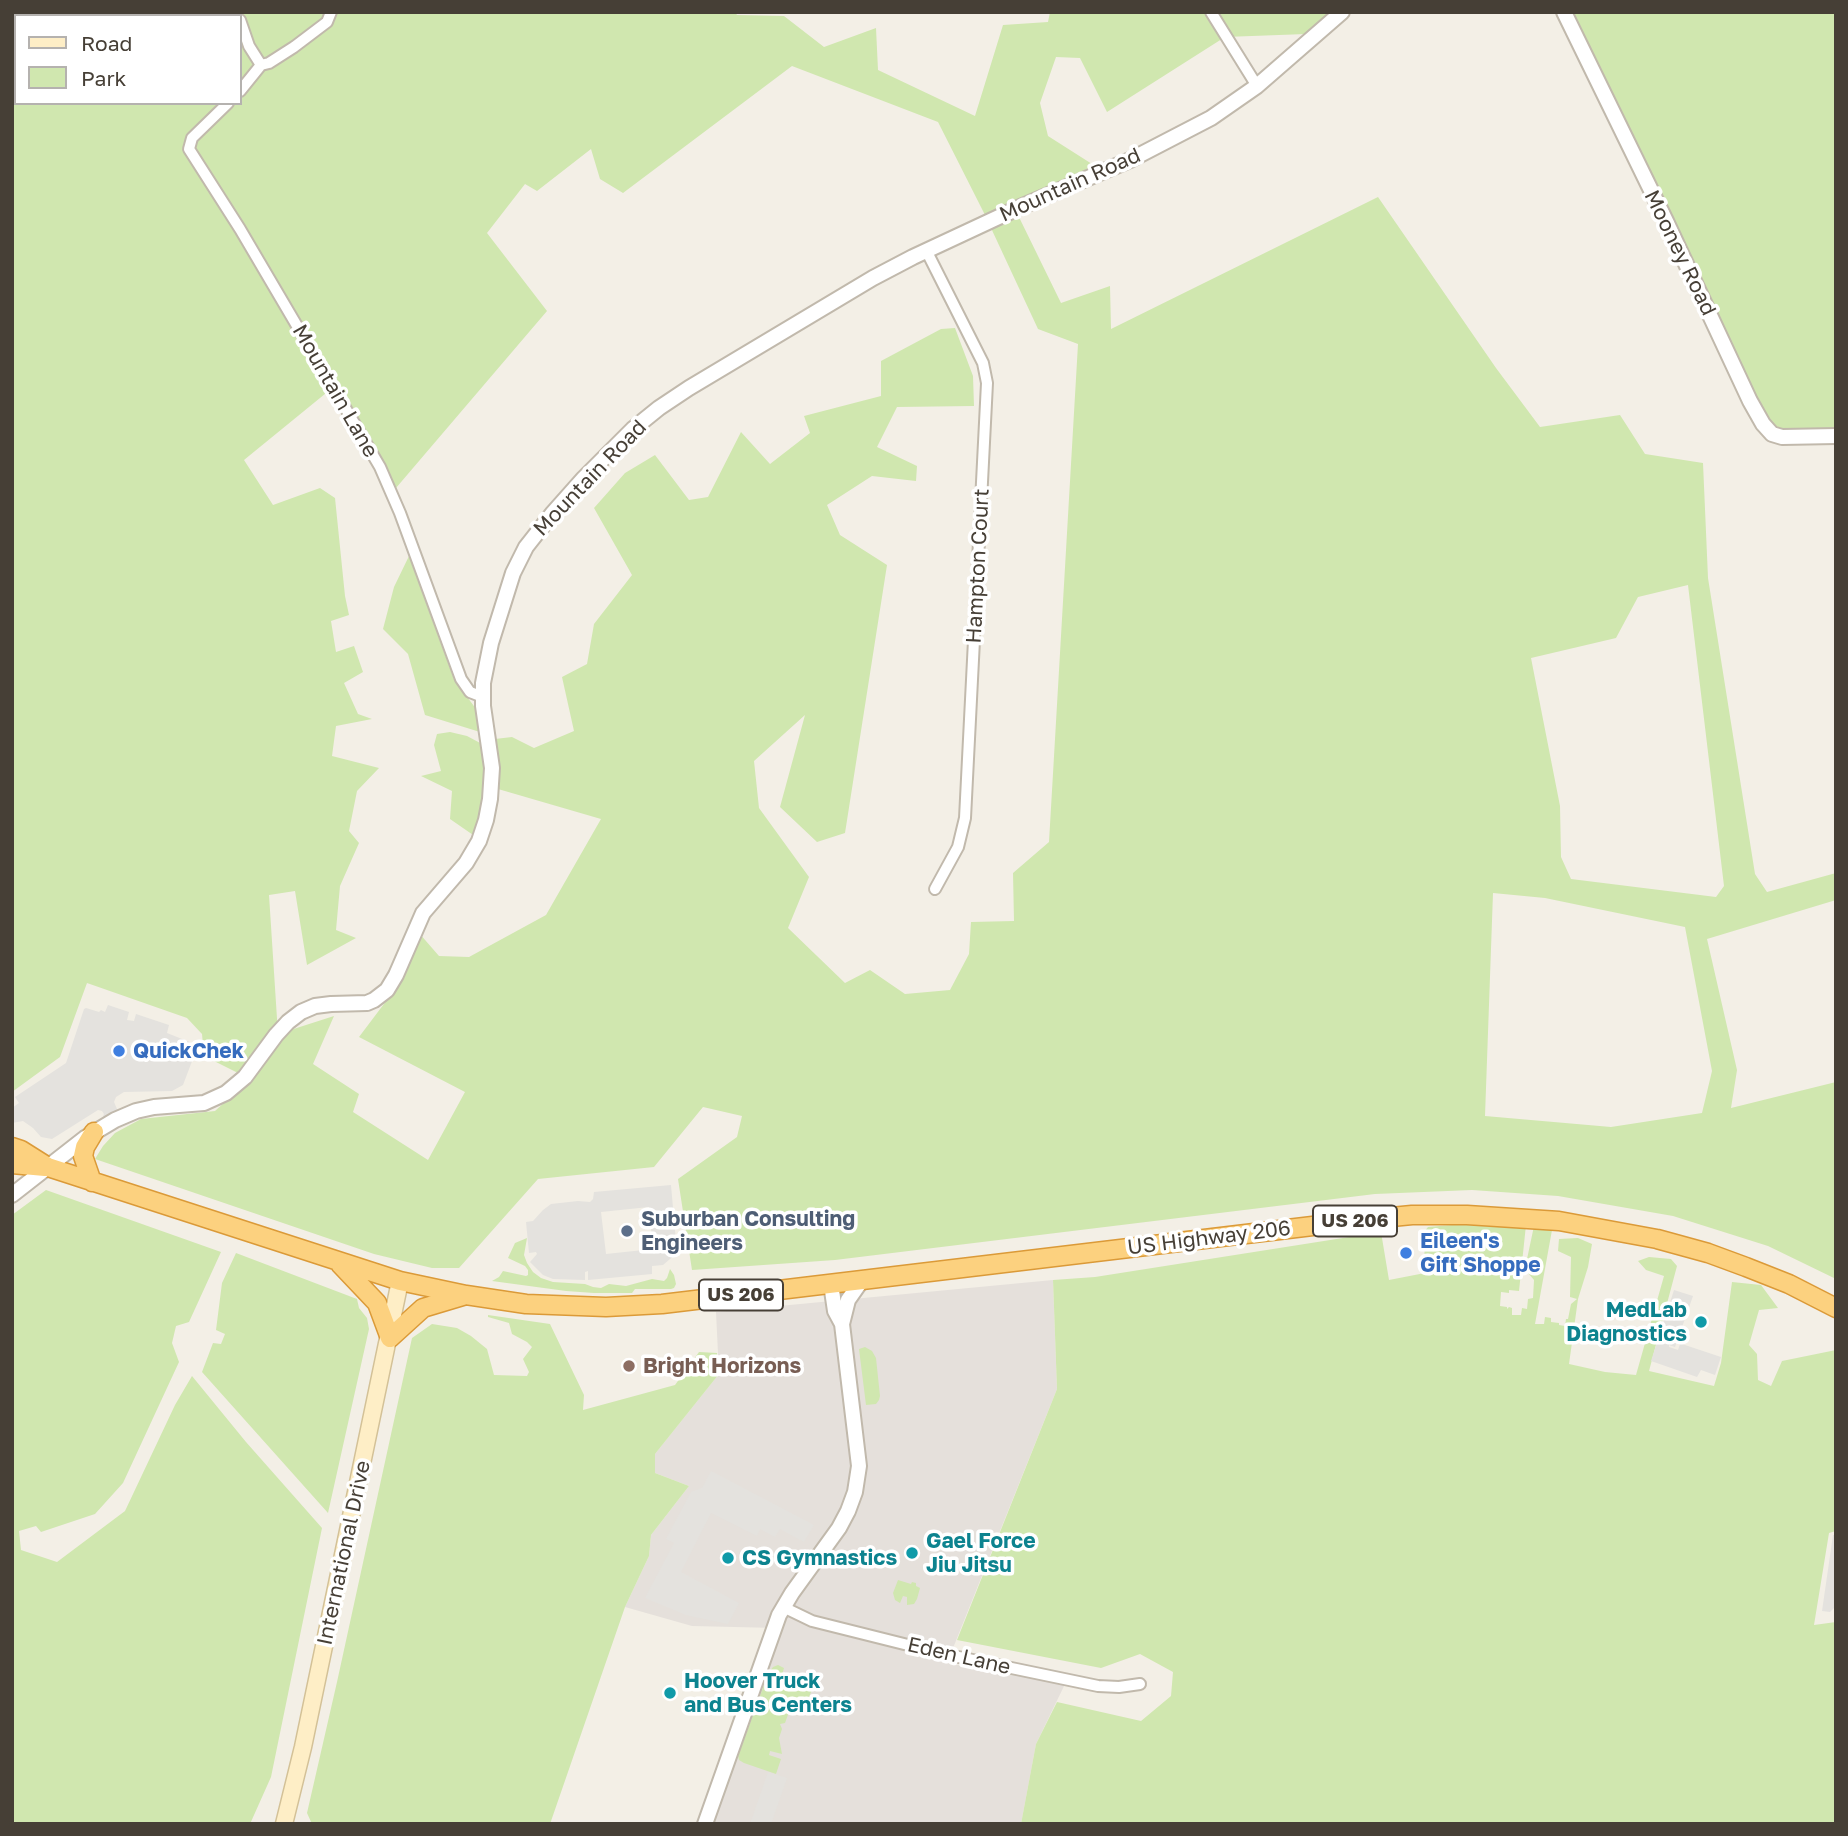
<!DOCTYPE html>
<html>
<head>
<meta charset="utf-8">
<style>
  body { margin:0 }
  #map { position:relative; width:1848px; height:1836px; overflow:hidden; background:#f3efe6; font-family:"Golos Text",sans-serif }
  canvas { display:block }
  .frame { position:absolute; inset:0; border:14px solid #463f36; pointer-events:none }
  .legend { position:absolute; left:14px; top:14px; width:228px; height:91px; box-sizing:border-box; background:#fff; border:2px solid #b5b2af; margin:0; padding:9px 12px; list-style:none; font-size:21px; color:#463f36 }
  .legend li { display:flex; align-items:center; gap:14px; height:35px }
  .legend b { width:35px; border:2px solid #b5b2af }
</style>
</head>
<body>
<div id="map">
<canvas width="1848" height="1836"></canvas>
<div class="frame"></div>
<ul class="legend">
<li><b style="height:9px;background:#feeec6"></b>Road</li>
<li><b style="height:19px;background:#d0e7af"></b>Park</li>
</ul>
</div>
<script>
const c = document.querySelector('canvas').getContext('2d');
c.lineJoin = 'round';
function paint(path, color) {
  c.fillStyle = color;
  c.fill(path, 'evenodd');
}
function shape(rows) {
  const path = new Path2D();
  for (const r of rows) {
    path.moveTo(r[0], r[1]);
    for (let i = 2; i < r.length; i += 2) path.lineTo(r[i], r[i + 1]);
  }
  return path;
}
function strokePath(path, color, width, dash) {
  c.strokeStyle = color;
  c.lineWidth = width;
  c.lineCap = dash ? 'butt' : 'round';
  c.setLineDash(dash || []);
  c.stroke(path);
}
function write(font, color, halo, rows, align = 'center') {
  c.font = font + ' "Golos Text",sans-serif';
  c.lineWidth = 7;
  c.setLineDash([]);
  c.textBaseline = 'middle';
  c.strokeStyle = halo;
  c.fillStyle = color;
  for (const [text, x, y, turn = 0] of rows) {
    c.save();
    c.translate(x, y);
    c.rotate((+turn || 0) * Math.PI / 180);
    c.textAlign = isNaN(turn) ? turn : align;
    if (halo) c.strokeText(text, 0, 0);
    c.fillText(text, 0, 0);
    c.restore();
  }
}
paint(shape([
  [1053,1280,1057,1389,947,1663,1065,1684,1036,1744,1021,1824,711,1824,777,1628,692,1626,625,1607,649,1556,651,1535,689,1486,655,1473,655,1454,719,1374,716,1312]
]), '#e5e0db');
paint(shape([
  [12,12,735,12,737,15,784,16,824,47,876,28,878,70,975,116,1003,25,1048,22,1050,12,1329,12,1306,34,1225,37,1107,112,1080,58,1056,57,1040,103,1048,136,1103,171,1016,211,1061,303,1110,286,1111,329,1378,197,1496,368,1540,427,1620,415,1645,454,1703,463,1708,578,1755,874,1767,892,1836,873,1836,900,1707,939,1737,1070,1731,1108,1836,1082,1836,1279,1768,1246,1673,1216,1558,1196,1472,1190,1375,1194,835,1260,692,1270,678,1179,737,1137,742,1116,703,1107,654,1167,538,1179,459,1268,432,1268,374,1254,95,1159,103,1146,115,1133,141,1119,215,1111,250,1079,204,1056,202,1034,187,1018,87,983,60,1057,12,1092],
  [16,16,240,16,240,103,16,103],
  [792,66,938,122,984,213,1038,329,1078,344,1049,842,1013,873,1014,921,971,922,969,954,950,990,905,994,870,970,845,983,788,928,809,877,759,808,754,761,805,715,780,807,817,842,845,833,887,565,840,535,827,505,872,476,916,481,917,466,877,447,897,407,974,406,973,376,955,328,941,329,881,361,881,396,804,416,810,433,770,464,741,432,708,497,689,500,655,455,625,473,594,508,632,575,594,624,587,664,562,677,574,731,534,748,512,737,495,739,498,789,601,819,546,915,469,957,439,956,419,933,402,980,359,1037,465,1092,428,1160,353,1112,359,1094,313,1064,334,1016,278,1034,269,895,295,891,307,965,356,938,336,930,340,886,359,843,349,831,357,791,379,768,332,756,336,726,372,719,358,714,344,683,363,672,354,646,336,652,331,621,349,615,345,596,335,498,320,488,273,505,244,460,331,389,390,495,547,311,487,233,525,184,537,191,591,149,600,179,623,193],
  [1688,585,1724,886,1716,897,1571,879,1561,857,1560,806,1531,658,1616,638,1638,597],
  [1493,893,1545,898,1685,927,1712,1071,1702,1113,1611,1127,1485,1116],
  [1571,12,1836,12,1836,428,1778,429,1764,414,1741,362],
  [409,556,454,679,479,713,480,732,425,715,408,654,383,629,394,587],
  [450,732,467,736,482,744,485,768,484,792,476,837,450,819,452,791,421,776,441,771,434,745,437,734],
  [46,1190,221,1252,189,1322,176,1326,172,1343,179,1362,123,1483,95,1514,41,1532,36,1526,19,1531,21,1550,57,1562,125,1511,175,1405,192,1376,246,1442,322,1528,271,1777,250,1824,12,1824,12,1215],
  [1500,1221,1526,1225,1519,1291,1509,1290,1509,1293,1501,1292,1500,1306,1507,1307,1507,1309,1509,1307,1512,1308,1512,1315,1521,1315,1522,1308,1527,1309,1528,1299,1533,1298,1534,1280,1528,1273,1527,1259,1534,1226,1552,1230,1535,1324,1544,1324,1545,1317,1551,1318,1551,1322,1559,1323,1559,1325,1565,1326,1566,1319,1568,1319,1571,1304,1577,1299,1570,1297,1571,1257,1558,1251,1559,1239,1578,1238,1592,1244,1588,1267,1578,1299,1569,1364,1605,1372,1636,1375,1664,1276,1646,1270,1638,1261,1649,1257,1671,1259,1677,1266,1649,1371,1714,1386,1721,1363,1732,1282,1761,1285,1778,1308,1759,1310,1749,1345,1757,1354,1758,1380,1771,1386,1782,1361,1836,1350,1836,1531,1829,1533,1814,1625,1836,1622,1836,1824,1021,1824,1036,1744,1057,1702,1141,1721,1171,1696,1173,1672,1140,1654,1101,1668,957,1640,1057,1389,1053,1280,1095,1277,1381,1232,1389,1280,1425,1273,1424,1232,1428,1227],
  [527,1238,524,1255,527,1263,533,1272,541,1278,553,1282,585,1284,593,1287,601,1288,609,1284,626,1286,652,1279,664,1281,667,1278,670,1269,674,1275,676,1284,674,1288,671,1289,635,1289,632,1293,594,1293,566,1291,492,1281,499,1277,503,1271,526,1276,528,1275,528,1270,525,1266,508,1258,515,1243],
  [236,1253,357,1299,359,1308,367,1318,369,1329,328,1513,202,1372,213,1343,221,1344,225,1334,216,1330,222,1283],
  [488,1315,550,1324,584,1395,583,1410,675,1385,699,1352,717,1353,719,1374,655,1454,655,1473,689,1486,651,1535,649,1556,625,1607,550,1824,312,1824,307,1813,337,1682,412,1338,432,1324,457,1328,471,1336,487,1349,494,1375,527,1376,529,1372,523,1359,532,1347,527,1342,512,1334,509,1323,488,1317],
  [865,1347,872,1351,876,1358,880,1396,879,1400,876,1404,866,1405,859,1349],
  [898,1580,911,1584,912,1582,916,1583,916,1586,920,1588,917,1599,914,1604,907,1605,907,1597,903,1596,900,1603,895,1600,893,1593],
  [778,1665,784,1668,782,1675,813,1687,809,1697,791,1706,785,1723,780,1724,782,1729,779,1738,782,1754,770,1751,769,1755,781,1759,776,1774,744,1763,739,1760,738,1756,768,1674,773,1667]
]), '#d0e7af');
paint(shape([
  [108,1005,129,1012,127,1020,134,1021,136,1014,169,1025,167,1033,192,1043,194,1047,194,1056,183,1085,172,1091,124,1092,116,1097,114,1102,117,1109,124,1110,102,1119,104,1114,102,1111,98,1110,52,1139,41,1137,33,1128,23,1121,12,1123,12,1108,19,1103,15,1097,66,1063,84,1009,86,1008,99,1012,101,1010,105,1012],
  [671,1185,677,1253,663,1265,652,1266,652,1274,588,1280,588,1271,585,1272,585,1280,553,1279,543,1275,530,1262,537,1254,536,1252,529,1253,526,1222,533,1221,543,1210,551,1204,578,1201,590,1202,593,1199,594,1192],
  [649,1207,653,1249,606,1254,601,1212],
  [1674,1290,1693,1296,1675,1347,1669,1345,1669,1347,1678,1350,1680,1344,1682,1344,1721,1357,1715,1375,1701,1370,1697,1377,1651,1361],
  [711,1471,814,1525,804,1542,780,1529,775,1537,760,1529,757,1536,711,1513,681,1572,739,1603,728,1624,686,1615,645,1598,674,1543,666,1539,691,1492,702,1488],
  [1833,1535,1836,1535,1836,1606,1830,1612,1822,1611],
  [768,1772,787,1778,771,1824,750,1824]
]), '#e4e2de');
const minor = shape([
  [1211,12,1257,86],
  [240,20,249,46,261,65,269,63,294,47,327,22,331,12],
  [240,91,261,65],
  [228,103,192,138,189,149,240,229,380,467,400,513,461,679,470,692,483,697],
  [926,250,983,363,987,383,965,818,958,847,935,889],
  [783,1607,812,1621,944,1654,1098,1686,1119,1687,1140,1684]
]);
const tertiary = shape([
  [1564,12,1666,221,1750,401,1763,424,1772,434,1782,437,1836,436],
  [12,1195,85,1138,115,1120,136,1111,154,1107,204,1103,226,1093,245,1077,276,1035,288,1022,301,1012,315,1006,331,1004,367,1003,374,1000,387,990,396,975,423,913,466,863,479,841,486,820,490,799,492,768,483,706,483,683,491,643,513,573,526,547,552,514,584,478,633,429,659,408,689,388,873,278,913,257,1018,208,1130,160,1211,118,1257,86,1342,12],
  [831,1284,835,1311,842,1324],
  [705,1824,779,1615,792,1593,839,1528,848,1511,855,1492,859,1466,842,1324,848,1300,862,1280]
]);
const secondary = shape([
  [284,1824,303,1747,400,1281]
]);
const trunk = shape([
  [12,1147,21,1150,48,1167,400,1281,466,1295,526,1304,606,1307,662,1304,1371,1219,1412,1215,1467,1215,1559,1221,1657,1239,1708,1253,1746,1267,1789,1284,1836,1308],
  [12,1164,45,1167],
  [92,1182,83,1156,85,1147,94,1132],
  [340,1264,377,1303,390,1338,423,1308,463,1296]
]);
strokePath(minor, '#c1b9ac', 14);
strokePath(tertiary, '#c1b9ac', 18);
strokePath(secondary, '#d3c197', 19);
strokePath(trunk, '#db9a38', 21);
strokePath(minor, '#fff', 10);
strokePath(tertiary, '#fff', 14);
strokePath(secondary, '#feeec6', 16);
strokePath(trunk, '#fcd17f', 18);
for (const [x, y, r, color] of [
  [119,1051,7,"#3f7fe0"],
  [627,1231,7,"#5c6f8a"],
  [1406,1253,7,"#3f7fe0"],
  [1701,1322,7,"#0f9aa8"],
  [629,1366,7,"#8d6e63"],
  [912,1553,7,"#0f9aa8"],
  [728,1558,7,"#0f9aa8"],
  [670,1693,7,"#0f9aa8"]
]) {
  const dot = new Path2D();
  dot.arc(x, y, r, 0, 2 * Math.PI);
  c.fillStyle = color;
  c.fill(dot);
  strokePath(dot, '#fff', 2.5);
}
for (const [x, y, w] of [
  [1355,1221,84],
  [741,1295,84]
]) {
  const box = new Path2D();
  box.roundRect(x - w / 2, y - 15.5, w, 31, 5);
  c.fillStyle = '#fff';
  c.fill(box);
  strokePath(box, '#463f36', 2);
}
write('bold 19px', '#463f36', null, [
  ["US 206",1355,1221],
  ["US 206",741,1295]
]);
write('21px', '#463f36', '#fff', [
  ["Mountain Road",1070,185,-24],
  ["Mooney Road",1680,253,64],
  ["Mountain Lane",335,391,60],
  ["Mountain Road",590,478,-46],
  ["Hampton Court",978,566,-87],
  ["US Highway 206",1209,1238,-7],
  ["International Drive",344,1553,-78],
  ["Eden Lane",959,1656,13]
]);
write('bold 21px', '#366cbe', '#fff', [
  ["QuickChek",133,1051],
  ["Eileen's",1420,1241],
  ["Gift Shoppe",1420,1265]
], 'left');
write('bold 21px', '#4e5e75', '#fff', [
  ["Suburban Consulting",641,1219],
  ["Engineers",641,1243]
], 'left');
write('bold 21px', '#0d838f', '#fff', [
  ["MedLab",1687,1310,"right"],
  ["Diagnostics",1687,1334,"right"],
  ["Gael Force",926,1541],
  ["Jiu Jitsu",926,1565],
  ["CS Gymnastics",742,1558],
  ["Hoover Truck",684,1681],
  ["and Bus Centers",684,1705]
], 'left');
write('bold 21px', '#785e54', '#fff', [
  ["Bright Horizons",643,1366]
], 'left');
</script>
</body>
</html>
